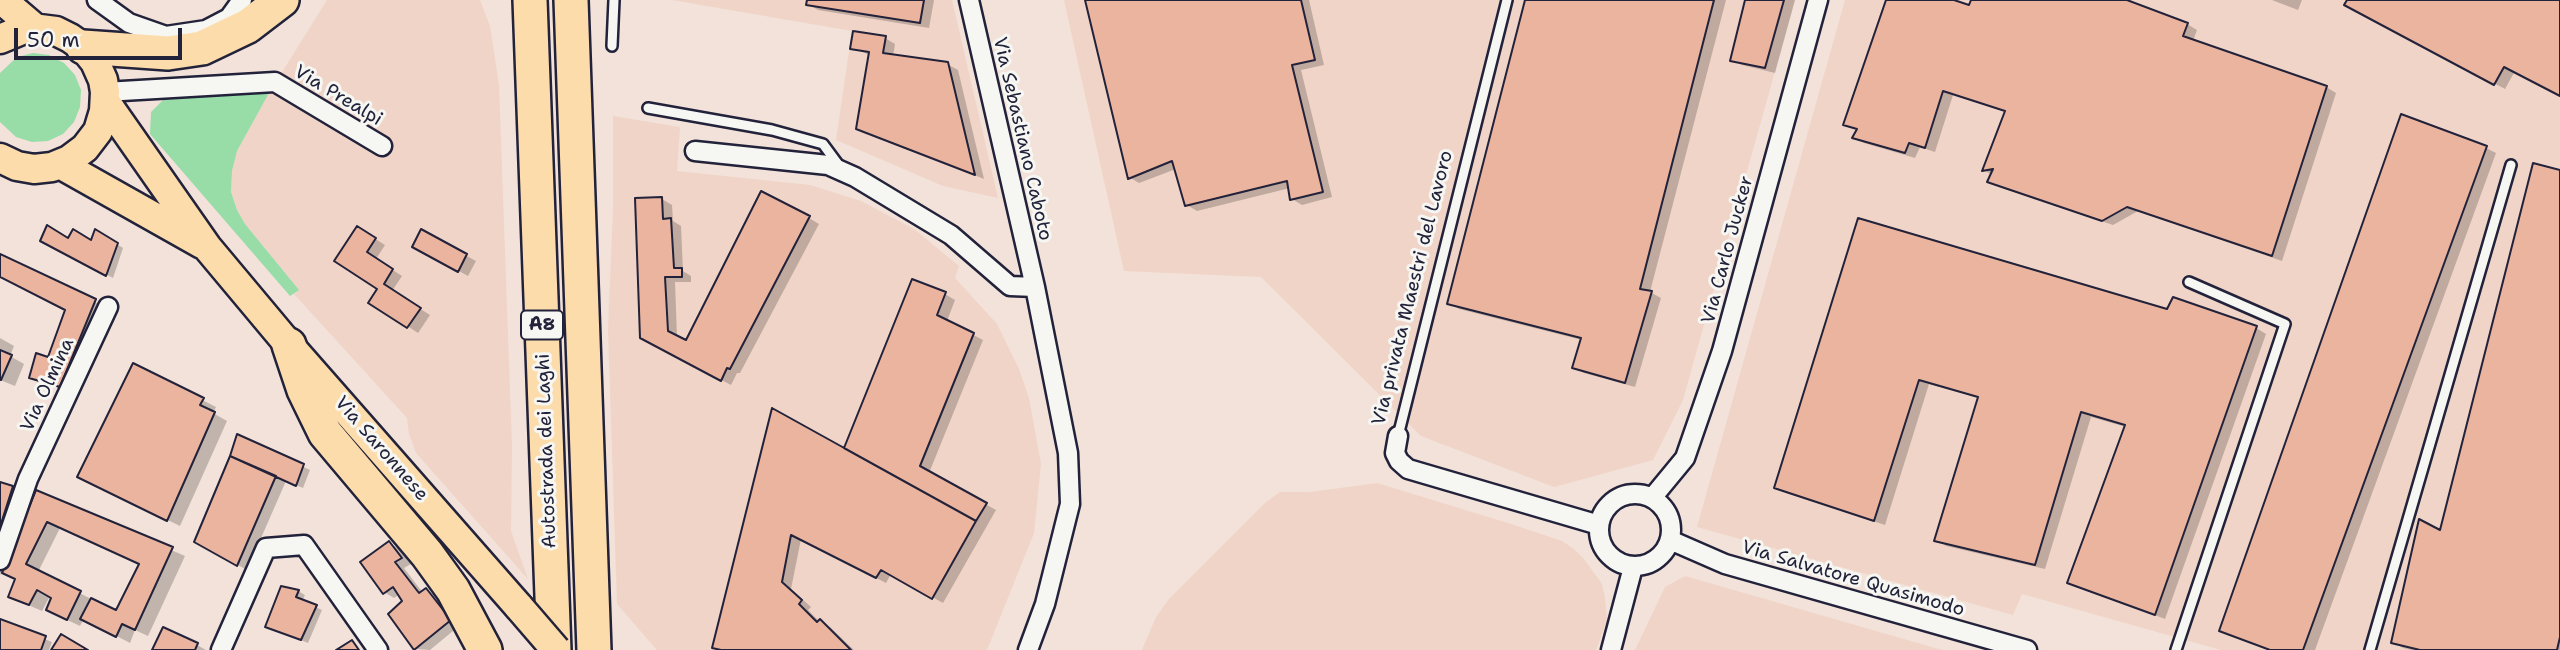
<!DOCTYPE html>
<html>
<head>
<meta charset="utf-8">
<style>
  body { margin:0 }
  #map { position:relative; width:2560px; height:650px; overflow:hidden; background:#f2e2d9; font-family:"Shantell Sans",sans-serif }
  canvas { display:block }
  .scale { position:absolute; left:14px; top:28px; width:168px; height:32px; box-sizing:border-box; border:4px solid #22223b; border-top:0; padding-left:9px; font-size:21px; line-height:24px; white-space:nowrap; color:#22223b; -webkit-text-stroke:5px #f6f6f2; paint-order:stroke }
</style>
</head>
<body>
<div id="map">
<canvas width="2560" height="650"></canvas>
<div class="scale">50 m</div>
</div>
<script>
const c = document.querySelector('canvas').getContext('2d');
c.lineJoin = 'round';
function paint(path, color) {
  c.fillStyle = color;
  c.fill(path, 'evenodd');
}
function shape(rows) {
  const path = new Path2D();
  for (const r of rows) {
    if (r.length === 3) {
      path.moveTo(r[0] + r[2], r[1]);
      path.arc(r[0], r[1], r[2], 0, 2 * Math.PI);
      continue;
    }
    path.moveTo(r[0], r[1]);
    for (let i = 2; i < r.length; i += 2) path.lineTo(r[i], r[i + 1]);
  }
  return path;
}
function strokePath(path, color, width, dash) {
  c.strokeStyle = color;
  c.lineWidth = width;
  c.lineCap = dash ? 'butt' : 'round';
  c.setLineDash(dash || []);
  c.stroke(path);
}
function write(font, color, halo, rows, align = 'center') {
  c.font = font + ' "Shantell Sans",sans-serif';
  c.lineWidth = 6;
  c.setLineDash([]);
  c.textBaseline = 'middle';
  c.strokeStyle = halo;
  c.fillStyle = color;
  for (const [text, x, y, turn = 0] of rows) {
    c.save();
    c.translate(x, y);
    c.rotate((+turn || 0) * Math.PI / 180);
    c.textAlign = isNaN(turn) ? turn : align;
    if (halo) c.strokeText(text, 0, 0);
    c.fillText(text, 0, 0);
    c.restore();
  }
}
paint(shape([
  [327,0,480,0,490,26,499,85,512,446,511,531,528,579,416,453,409,434,407,418,294,294,299,290,245,224,237,210,231,192,232,171,237,151,269,93],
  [672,0,952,0,998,198,943,186,836,140,852,31],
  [1064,0,1795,0,1683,400,1653,460,1554,487,1421,436,1261,277,1124,271],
  [1845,0,2560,0,2560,650,2221,650,2022,594,2013,615,1697,527],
  [613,116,680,127,677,171,810,185,861,201,914,229,959,266,955,278,997,324,1019,369,1029,398,1041,464,1034,533,987,650,657,650,617,604,608,329,613,209],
  [1377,483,1511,524,1562,541,1574,549,1584,559,1602,584,1605,598,1607,621,1596,650,1142,650,1156,617,1169,599,1265,503,1280,492,1311,492],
  [1685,576,1942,650,1635,650,1665,587]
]), '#f0d4c7');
paint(shape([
  [33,53,49,55,64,63,75,75,81,90,80,107,74,122,63,134,48,141,32,142,16,137,0,122,0,73,17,57],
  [190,92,269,93,237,151,232,171,231,192,237,210,245,224,299,290,290,296,150,134,151,112,164,99]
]), '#98dca8');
paint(shape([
  [808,0,934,0,929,28,818,10,808,4],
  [1087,0,1309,0,1324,65,1301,70,1332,197,1302,205,1292,199,1290,188,1197,211,1187,205,1176,169,1139,183,1129,177],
  [1525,0,1726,0,1650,292,1661,298,1635,387,1584,373,1574,367,1582,340,1459,309,1449,303],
  [1747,0,1795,0,1775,73,1742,65,1732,60],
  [1888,0,1949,0,1970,8,1972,0,2121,0,2187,24,2197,30,2193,41,2326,87,2336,93,2282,261,2138,211,2113,225,1999,187,1990,182,1992,175,1984,170,2006,112,1953,95,1935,152,1920,147,1915,158,1864,143,1855,138,1858,131,1845,124],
  [2272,0,2302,0,2298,10],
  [2349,0,2560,0,2560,95,2515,71,2505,89,2357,10],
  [885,38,895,44,893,56,947,64,958,70,984,179,858,128,870,55,852,48],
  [2486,148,2496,153,2315,650,2269,650,2231,636,2221,630],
  [2560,172,2560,650,2412,650,2403,648,2393,642,2441,533],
  [662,199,672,205,673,221,681,226,683,271,691,276,691,282,675,282,677,337,687,342,809,218,819,224,740,373,737,373,731,385,652,343],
  [1859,221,2168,311,2256,328,2266,334,2165,619,2069,582,2126,427,2091,417,2045,569,1946,546,1936,540,1979,398,1929,384,1885,525,1786,493,1776,487],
  [358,228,385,245,376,259,402,276,392,291,430,315,418,333,371,302,380,288],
  [96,231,123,248,113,278,42,240,92,242],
  [422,232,476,261,468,276,424,252],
  [0,256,105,307,71,391,41,383,31,378,49,359,67,310,0,276],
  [945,294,955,300,947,321,983,340,929,473,996,510,943,603,891,574,886,583,801,539,791,589,811,607,808,610,820,622,830,627,854,650,720,650,714,647],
  [0,338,14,346,10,356,24,364,15,386,0,380],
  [134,365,216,407,213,413,227,421,180,526,93,484],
  [238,436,310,470,303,488,286,481,247,570,196,542],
  [0,484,13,487,25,495,0,576],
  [37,492,185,556,148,636,135,630,130,643,84,619,80,626,61,617,53,598,50,596,42,611,10,597,16,580,4,573],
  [60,528,140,565,117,612,38,572],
  [389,543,399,549,411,564,404,568,423,593,426,590,436,596,459,626,430,650,415,649,404,602,400,594,394,598,384,592],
  [298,591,305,595,302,601,322,610,308,643,267,626],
  [0,621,52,642,49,650,0,650],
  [197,645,206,650,154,650]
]), '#0003');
const building = shape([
  [807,0,924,0,920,23,806,5,807,0],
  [1085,0,1301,0,1315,60,1292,65,1323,192,1290,200,1287,181,1185,206,1172,161,1128,179,1085,0],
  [1525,0,1714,0,1640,289,1652,291,1625,383,1572,368,1581,338,1447,304,1525,0],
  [1745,0,1784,0,1765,68,1730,61,1745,0],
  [1886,0,1954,0,1969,5,1971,0,2127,0,2188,23,2183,36,2327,86,2272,256,2127,207,2102,221,1987,182,1993,169,1982,171,2005,111,1943,91,1925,148,1909,143,1905,153,1852,138,1857,129,1843,125,1886,0],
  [2347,0,2560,0,2560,96,2504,67,2494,85,2344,5,2347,0],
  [853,31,886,36,883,53,948,62,975,175,856,129,869,52,850,49,853,31],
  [2401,114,2487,146,2303,650,2270,650,2219,631,2401,114],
  [2533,163,2560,170,2560,637,2557,650,2420,650,2391,643,2419,519,2440,530,2533,163],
  [761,191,810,216,730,369,727,368,721,381,640,338,635,198,662,197,663,219,671,218,674,268,682,268,682,277,665,277,668,331,686,340,761,191],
  [1858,218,2167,309,2173,297,2257,326,2155,615,2067,583,2125,425,2081,412,2035,565,1934,541,1978,397,1919,380,1874,521,1774,488,1858,218],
  [47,225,68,238,73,229,91,240,95,229,118,243,106,276,40,241,47,225],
  [357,226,376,238,367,252,393,269,384,284,421,308,407,328,368,303,377,289,334,261,357,226],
  [421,229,467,254,458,272,412,247,421,229],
  [0,254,96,299,60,387,29,378,36,353,48,357,65,310,0,277,0,254],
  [912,279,946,292,937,315,974,333,920,466,987,503,976,521,844,448,912,279],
  [0,350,12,355,1,380,0,380,0,350],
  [133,363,204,398,200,405,215,412,167,521,77,477,133,363],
  [772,408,976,521,932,599,881,570,876,578,791,535,782,582,802,600,799,604,817,622,820,619,851,650,721,650,712,648,772,408],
  [237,434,304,464,296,486,230,456,237,434],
  [230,456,276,476,237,566,194,542,230,456],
  [0,482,13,486,0,527,0,482],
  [36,490,173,547,135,630,122,624,116,637,80,619,91,598,116,610,139,564,47,522,26,564,81,591,67,620,46,610,51,598,37,590,29,605,8,597,15,579,2,573,36,490],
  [389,541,402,558,395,562,419,593,426,588,451,620,414,650,388,614,402,601,393,587,383,594,360,562,389,541],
  [281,586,299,590,296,597,317,605,301,640,265,627,281,586],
  [0,619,46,636,41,650,0,650,0,619],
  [163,627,198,643,195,650,152,650,163,627],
  [61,634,88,650,51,650,61,634],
  [352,640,359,650,336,650,352,640]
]);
paint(building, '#eab49e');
strokePath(building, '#22223b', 2);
const lane = shape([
  [612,46,614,0],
  [648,108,772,130,823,144,840,167],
  [1398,436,1507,0],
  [2176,650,2285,324,2189,282],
  [2370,650,2511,165]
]);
const street = shape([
  [97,0,129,23,166,36,206,30,229,18,242,0],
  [969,0,1035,287],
  [105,92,275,82,382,146],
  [695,151,828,165,855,177,951,235,1010,286,1035,287,1068,453,1070,504,1045,604,1028,650],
  [1398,436,1395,453,1399,461,1408,469,1599,525],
  [1635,530,36],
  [1652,498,1685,458,1722,351,1818,0],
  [1670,540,1725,564,2027,650],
  [0,560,28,479,108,307],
  [221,650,266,548,304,545,378,650],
  [1611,650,1633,567]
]);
const primary = shape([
  [2,0,36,29],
  [0,39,24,29,40,29,56,31,70,38,83,47,95,62,103,80,105,92,104,111,98,131,85,148,69,160,52,167,34,169,17,166,0,158],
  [105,101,207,247,289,345,519,607],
  [60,164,202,244]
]);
const highway = shape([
  [530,0,554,650],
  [571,0,594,650],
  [83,47,168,53,202,48,248,26,282,0],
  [289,345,304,390,325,433,427,554,453,590,485,650]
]);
strokePath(lane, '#22223b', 14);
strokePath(street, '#22223b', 23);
strokePath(primary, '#22223b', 33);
strokePath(highway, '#22223b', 38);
strokePath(lane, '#f6f6f2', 9);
strokePath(street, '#f6f6f2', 18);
strokePath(primary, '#fddcac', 28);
strokePath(highway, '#fddcac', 33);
const primaryBridge = shape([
  [519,607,556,650]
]);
strokePath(primaryBridge, '#22223b', 33, []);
strokePath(primaryBridge, '#fddcac', 28);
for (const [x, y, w] of [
  [542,325,42]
]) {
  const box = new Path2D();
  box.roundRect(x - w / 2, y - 14.5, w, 29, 5);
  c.fillStyle = '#f6f6f2';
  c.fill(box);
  strokePath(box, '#22223b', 2);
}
write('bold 18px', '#22223b', null, [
  ["A8",542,325]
]);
write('19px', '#22223b', '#f6f6f2', [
  ["Via Prealpi",338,96,31],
  ["Via Sebastiano Caboto",1022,139,77],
  ["Via Carlo Jucker",1728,250,-75],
  ["Via privata Maestri del Lavoro",1413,288,-76],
  ["Via Olmina",48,385,-65],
  ["Via Saronnese",381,449,49],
  ["Autostrada dei Laghi",547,451,-92],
  ["Via Salvatore Quasimodo",1853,579,16]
]);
</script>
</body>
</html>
